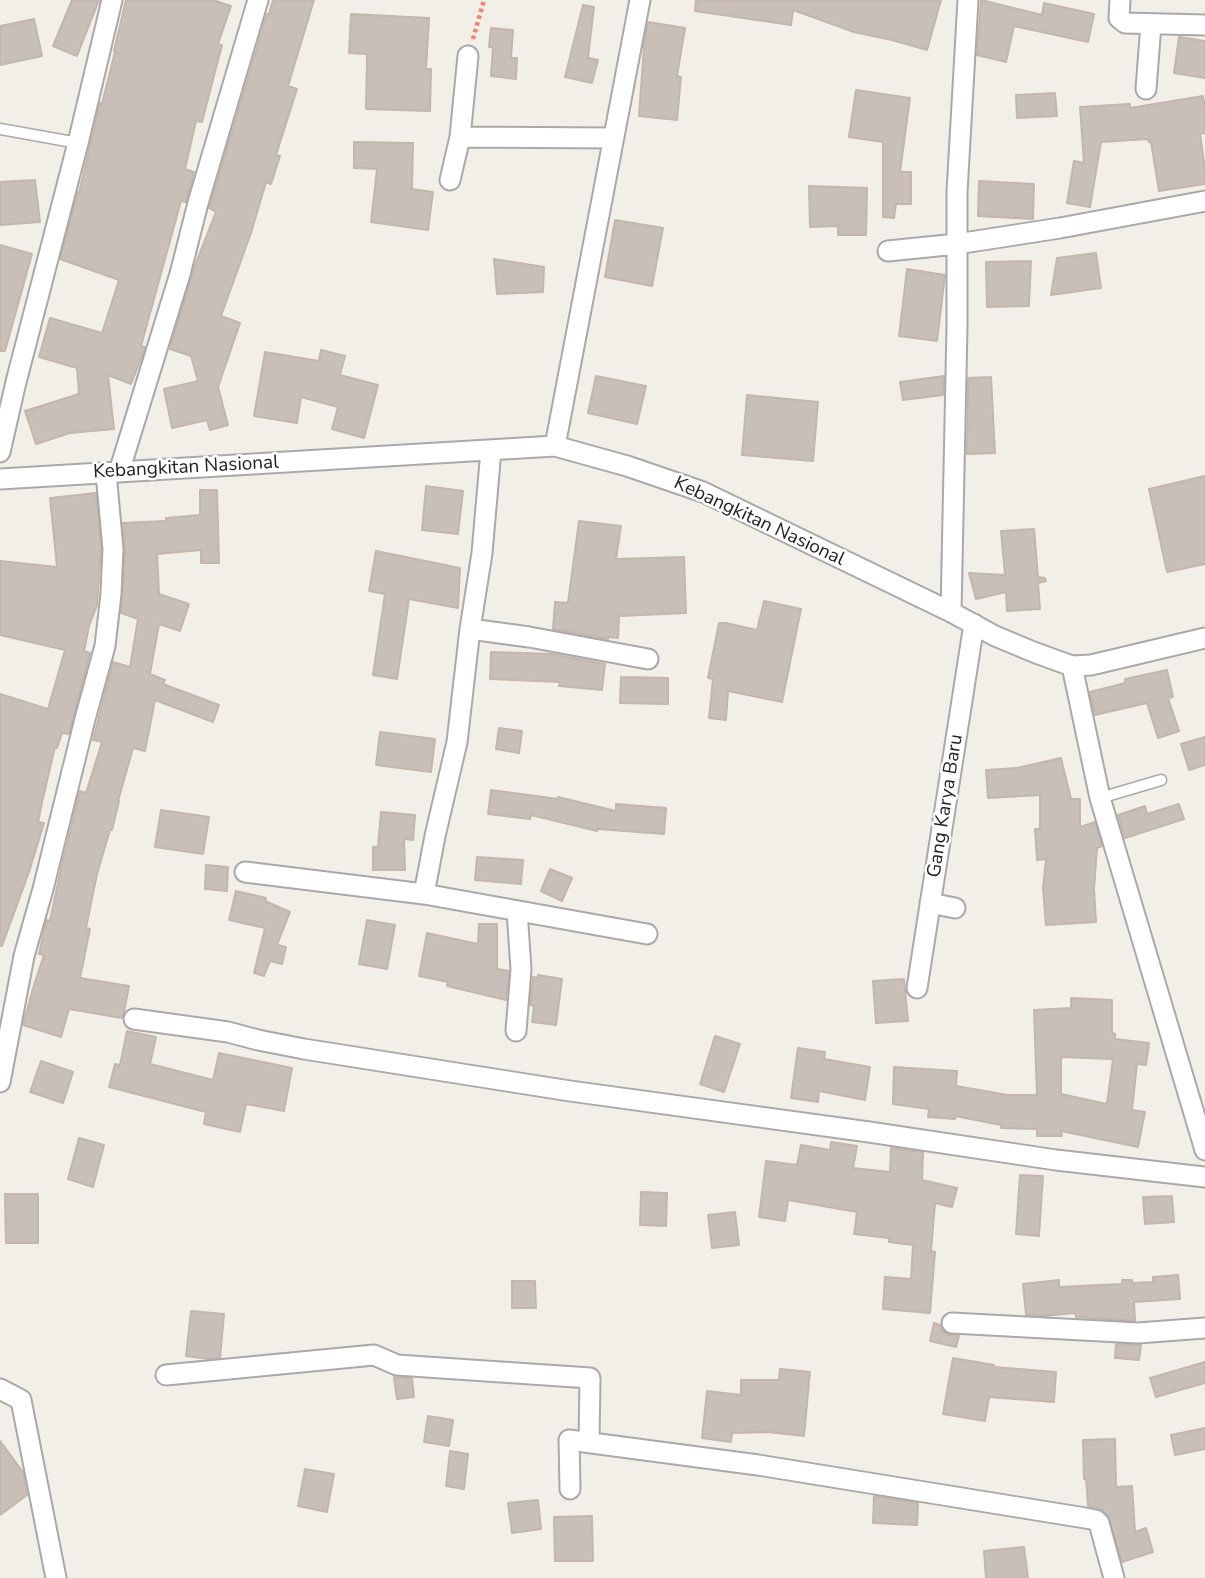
<!DOCTYPE html>
<html>
<head>
<meta charset="utf-8">
<style>
  body { margin:0 }
  canvas { display:block; background:#f2efe9 }
</style>
</head>
<body>
<canvas width="1205" height="1578"></canvas>
<script>
const c = document.querySelector('canvas').getContext('2d');
c.lineJoin = 'round';
function paint(path, color) {
  c.fillStyle = color;
  c.fill(path, 'evenodd');
}
function shape(rows) {
  const path = new Path2D();
  for (const r of rows) {
    path.moveTo(r[0], r[1]);
    for (let i = 2; i < r.length; i += 2) path.lineTo(r[i], r[i + 1]);
  }
  return path;
}
function strokePath(path, color, width, dash) {
  c.strokeStyle = color;
  c.lineWidth = width;
  c.lineCap = dash ? 'butt' : 'round';
  c.setLineDash(dash || []);
  c.stroke(path);
}
function write(font, color, halo, rows, align = 'center') {
  c.font = font + ' "Nunito Sans",sans-serif';
  c.lineWidth = 5;
  c.setLineDash([]);
  c.textBaseline = 'middle';
  c.strokeStyle = halo;
  c.fillStyle = color;
  for (const [text, x, y, turn = 0] of rows) {
    c.save();
    c.translate(x, y);
    c.rotate((+turn || 0) * Math.PI / 180);
    c.textAlign = isNaN(turn) ? turn : align;
    if (halo) c.strokeText(text, 0, 0);
    c.fillText(text, 0, 0);
    c.restore();
  }
}
const building = shape([
  [72,0,99,0,77,56,53,46,72,0],
  [126,0,213,0,231,6,218,44,222,45,202,122,196,121,185,169,194,172,186,202,181,201,141,346,145,347,143,354,131,384,108,375,114,429,70,433,36,444,25,411,79,394,77,368,39,357,50,318,102,333,119,280,60,259,78,192,79,193,100,103,102,104,115,52,114,51,126,0],
  [273,0,314,0,288,86,297,89,276,155,280,156,271,184,266,182,251,233,221,316,240,323,218,387,228,425,210,430,207,420,172,428,164,389,198,381,191,356,170,349,195,265,216,212,209,208,210,206,267,14,269,14,273,0],
  [696,0,941,0,927,50,892,40,854,32,793,10,791,25,695,11,696,0],
  [981,0,1042,15,1044,3,1094,14,1088,42,1014,26,1006,62,977,55,981,0],
  [583,5,594,7,588,58,598,60,592,83,565,77,583,5],
  [351,14,429,18,426,69,431,69,430,111,366,109,367,54,349,53,351,14],
  [34,19,42,56,0,65,0,26,34,19],
  [648,22,685,28,677,76,681,77,677,120,639,116,644,46,648,22],
  [491,28,513,30,511,58,517,58,516,79,491,76,493,47,489,47,491,28],
  [1179,37,1205,41,1205,78,1174,73,1179,37],
  [856,90,910,98,900,172,911,172,911,204,896,204,894,218,883,217,883,142,849,137,856,90],
  [1055,93,1057,116,1017,118,1016,95,1055,93],
  [1203,96,1205,108,1205,133,1200,134,1205,169,1205,184,1159,191,1151,142,1149,142,1148,139,1101,142,1090,207,1067,203,1074,161,1084,163,1080,107,1130,104,1130,108,1203,96],
  [354,142,413,143,412,189,433,192,428,230,371,222,377,169,354,168,354,142],
  [35,180,40,222,0,225,0,182,35,180],
  [979,181,1034,184,1033,219,978,216,979,181],
  [809,186,867,188,866,235,838,235,838,226,810,227,809,186],
  [615,220,663,228,652,286,605,277,615,220],
  [0,245,32,254,5,351,0,351,0,245],
  [1096,253,1101,288,1051,295,1057,258,1096,253],
  [494,259,544,267,543,292,497,294,494,259],
  [1031,261,1029,306,987,307,986,262,1031,261],
  [907,269,945,275,937,341,899,336,907,269],
  [321,350,345,356,340,375,378,385,364,438,332,429,338,407,301,397,297,423,254,416,265,352,319,361,321,350],
  [596,376,646,386,637,424,588,413,596,376],
  [944,376,943,395,903,400,900,382,944,376],
  [991,377,995,453,967,454,968,378,991,377],
  [747,395,818,402,813,461,742,455,747,395],
  [1205,476,1205,564,1167,572,1149,489,1205,476],
  [426,486,463,491,458,534,422,530,426,486],
  [200,490,217,490,219,563,201,563,201,550,157,554,159,594,189,604,180,631,159,624,150,674,165,680,163,684,219,705,213,722,155,700,145,751,133,748,118,801,119,801,112,830,110,830,97,874,86,928,90,929,80,978,129,986,124,1012,122,1018,69,1009,61,1037,23,1025,34,985,44,955,39,954,45,926,47,920,50,921,60,873,80,791,86,793,102,742,93,740,113,662,130,667,138,619,121,613,125,549,123,523,166,521,166,518,200,515,200,490],
  [96,493,101,549,97,605,89,626,84,651,90,653,69,734,62,733,57,748,55,747,43,798,38,822,44,823,29,872,2,946,0,946,0,694,48,709,65,650,0,635,0,561,57,567,50,498,96,493],
  [579,521,621,526,616,559,684,557,686,613,619,616,618,638,608,637,608,639,553,629,555,602,568,603,579,521],
  [1034,529,1038,577,1045,578,1046,581,1038,583,1040,609,1007,611,1006,592,976,599,969,573,1005,575,1001,531,1034,529],
  [376,551,460,568,458,608,409,599,397,679,373,675,385,594,369,591,376,551],
  [764,601,801,609,782,702,728,691,726,720,709,718,713,679,708,678,719,623,726,623,757,630,764,601],
  [491,652,552,654,605,664,602,690,559,686,560,682,490,679,491,652],
  [1167,670,1173,697,1168,698,1179,731,1158,738,1147,703,1095,715,1090,692,1125,683,1125,679,1167,670],
  [621,677,668,678,668,704,620,703,621,677],
  [499,728,522,731,519,753,496,749,499,728],
  [380,732,435,739,431,772,376,765,380,732],
  [1205,737,1205,765,1189,770,1181,744,1205,737],
  [1061,758,1071,799,1080,799,1080,827,1095,822,1102,846,1097,848,1094,889,1096,922,1046,925,1043,888,1046,859,1037,860,1035,829,1040,829,1040,795,988,798,986,770,1017,768,1061,758],
  [491,790,558,799,558,797,616,811,616,804,666,808,664,834,598,829,597,831,531,815,530,819,488,814,491,790],
  [1179,804,1184,819,1125,838,1118,815,1145,806,1147,814,1179,804],
  [161,810,209,817,203,854,155,847,161,810],
  [381,812,415,815,413,840,404,839,405,870,373,870,373,847,378,847,381,812],
  [477,857,523,860,521,884,475,880,477,857],
  [206,865,228,867,227,891,205,889,206,865],
  [550,869,572,878,562,901,541,891,550,869],
  [236,891,266,898,265,901,290,912,277,945,286,947,282,964,270,961,264,976,254,973,265,928,229,920,236,891],
  [367,920,395,925,387,969,359,964,367,920],
  [479,924,497,924,497,969,509,971,506,1000,447,986,448,982,419,976,427,933,478,944,479,924],
  [538,975,562,979,556,1025,532,1022,534,1006,530,1005,533,977,538,978,538,975],
  [904,979,908,1021,876,1023,873,981,904,979],
  [1071,998,1112,1000,1112,1033,1115,1034,1115,1039,1149,1043,1146,1065,1137,1064,1132,1110,1145,1112,1138,1147,1061,1131,1062,1136,1037,1136,1037,1129,1001,1128,1001,1125,955,1116,955,1119,928,1117,929,1109,893,1104,894,1067,957,1071,956,1086,1008,1095,1037,1095,1034,1010,1071,1008,1071,998],
  [1061,1057,1113,1059,1107,1104,1061,1094,1061,1057],
  [127,1031,156,1037,150,1064,213,1080,219,1053,292,1068,284,1111,246,1104,240,1132,204,1124,206,1112,109,1087,115,1064,120,1065,127,1031],
  [715,1036,740,1044,724,1092,700,1084,715,1036],
  [798,1048,825,1052,824,1059,870,1067,865,1100,819,1091,818,1102,791,1098,798,1048],
  [41,1061,73,1072,63,1103,30,1092,41,1061],
  [79,1138,104,1145,93,1187,68,1179,79,1138],
  [831,1142,857,1146,853,1168,890,1172,891,1148,923,1152,922,1180,957,1188,952,1207,935,1203,931,1251,935,1252,930,1313,883,1309,885,1277,911,1279,913,1245,889,1242,889,1238,854,1234,857,1212,788,1200,785,1221,759,1217,766,1161,797,1165,801,1145,830,1150,831,1142],
  [1020,1175,1043,1176,1039,1236,1016,1234,1020,1175],
  [641,1192,667,1193,666,1226,640,1225,641,1192],
  [5,1194,38,1194,38,1243,6,1243,5,1194],
  [1172,1196,1174,1222,1145,1224,1143,1197,1172,1196],
  [735,1212,739,1245,712,1248,708,1215,735,1212],
  [1178,1275,1180,1299,1134,1302,1135,1321,1076,1317,1075,1313,1042,1316,1026,1315,1023,1284,1059,1280,1059,1287,1122,1284,1122,1280,1132,1280,1132,1283,1153,1282,1153,1277,1178,1275],
  [512,1281,535,1281,536,1308,512,1308,512,1281],
  [191,1311,224,1314,220,1358,209,1359,186,1356,191,1311],
  [934,1323,940,1325,941,1329,946,1334,959,1336,956,1347,930,1341,934,1323],
  [1116,1344,1141,1345,1139,1360,1115,1358,1116,1344],
  [953,1358,994,1365,994,1367,1056,1372,1054,1402,989,1397,985,1421,943,1414,953,1358],
  [1205,1362,1205,1383,1156,1397,1150,1378,1205,1362],
  [780,1369,810,1372,804,1436,768,1432,732,1433,731,1442,702,1438,707,1391,741,1395,741,1380,779,1380,780,1369],
  [394,1377,412,1378,414,1397,397,1399,394,1377],
  [428,1416,453,1420,449,1446,424,1442,428,1416],
  [1205,1428,1205,1449,1175,1455,1171,1435,1205,1428],
  [1115,1439,1116,1487,1132,1486,1135,1532,1146,1528,1153,1552,1122,1562,1108,1515,1099,1508,1088,1506,1086,1479,1084,1479,1083,1440,1115,1439],
  [0,1441,23,1472,27,1495,0,1515,0,1441],
  [450,1451,468,1454,464,1489,446,1486,450,1451],
  [305,1469,334,1474,327,1512,298,1506,305,1469],
  [874,1496,918,1503,917,1525,873,1523,874,1496],
  [538,1500,541,1529,512,1533,508,1503,538,1500],
  [592,1516,593,1561,555,1561,554,1517,592,1516],
  [1024,1547,1028,1578,986,1578,984,1551,1024,1547]
]);
paint(building, '#c7bfb8');
strokePath(building, '#c4b6ab', 2);
const service = shape([
  [0,129,78,143],
  [1100,798,1161,780]
]);
const minor = shape([
  [1120,0,1119,18,1125,23,1205,25],
  [1146,89,1151,24],
  [460,137,613,138],
  [450,180,460,137,468,56],
  [888,251,957,244,1060,228,1205,201],
  [555,446,640,0],
  [0,452,16,382,78,143,112,0],
  [119,472,180,274,198,203,258,0],
  [0,479,555,446,627,466,703,492,951,612,995,636,1036,653,1072,666,1091,665,1205,638],
  [951,612,957,327,957,192,968,0],
  [470,629,529,637,648,659],
  [1072,666,1100,798,1205,1150],
  [245,872,424,894,647,934],
  [424,894,435,836,457,742,470,629,482,553,491,450],
  [930,903,955,908],
  [917,988,974,624],
  [134,1019,228,1032,258,1040,304,1049,570,1091,869,1132,1056,1160,1205,1177],
  [516,1031,521,969,517,911],
  [0,1082,24,956,43,889,85,719,105,646,111,594,113,549,106,473],
  [952,1323,1138,1333,1205,1328],
  [166,1375,374,1355,397,1365,590,1378,589,1442],
  [0,1389,21,1400,56,1578],
  [570,1489,569,1440,758,1465,1079,1517,1096,1520,1099,1523,1114,1578]
]);
strokePath(service, '#a9a9a9', 13);
strokePath(minor, '#a9a9a9', 23);
strokePath(shape([
  [473,39,484,0]
]), '#fa8072', 4.5, [3.5, 3.5]);
strokePath(service, '#fff', 10);
strokePath(minor, '#fff', 19);
write('19px', '#222', '#fff', [
  ["Kebangkitan Nasional",186,468,-3],
  ["Kebangkitan Nasional",759,522,25],
  ["Gang Karya Baru",946,806,-81]
]);
</script>
</body>
</html>
